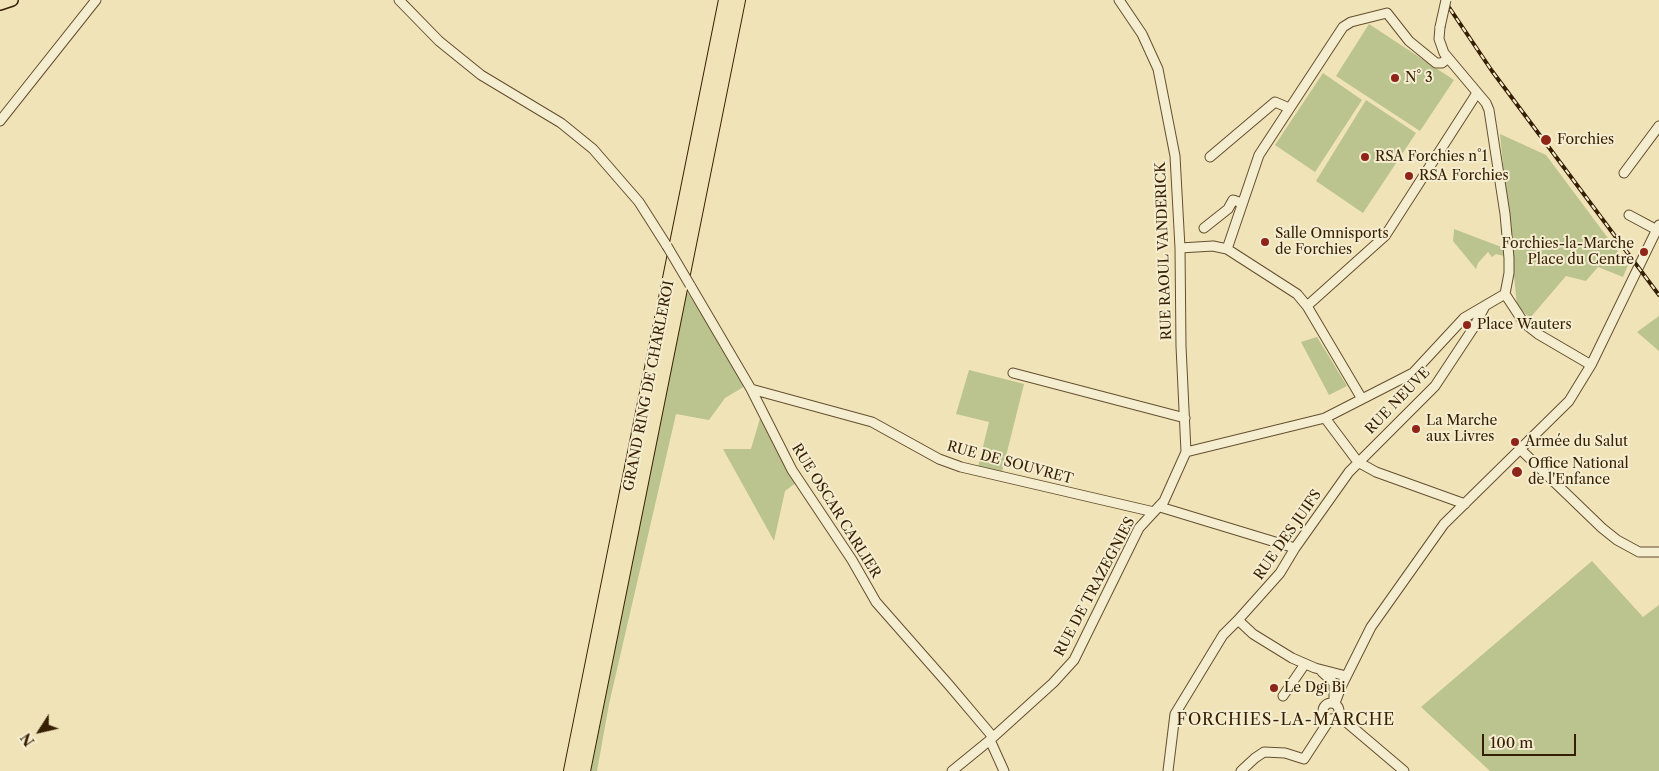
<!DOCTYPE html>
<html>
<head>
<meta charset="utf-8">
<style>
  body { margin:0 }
  #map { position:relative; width:1659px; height:771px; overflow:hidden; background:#f0e3b7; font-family:"Libre Caslon Text",serif }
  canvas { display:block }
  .north { position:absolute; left:15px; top:706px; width:50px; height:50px; -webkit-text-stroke:4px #f5edd0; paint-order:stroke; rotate:235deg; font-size:14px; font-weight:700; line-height:20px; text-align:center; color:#361e00 }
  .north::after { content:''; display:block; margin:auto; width:18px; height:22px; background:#361e00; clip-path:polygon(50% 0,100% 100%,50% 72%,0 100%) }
  .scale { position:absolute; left:1482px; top:734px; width:94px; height:22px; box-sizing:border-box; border:2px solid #361e00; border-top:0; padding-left:6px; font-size:15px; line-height:18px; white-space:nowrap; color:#361e00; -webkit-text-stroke:4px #f5edd0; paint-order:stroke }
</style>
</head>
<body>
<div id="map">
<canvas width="1659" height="771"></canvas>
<div class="north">N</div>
<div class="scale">100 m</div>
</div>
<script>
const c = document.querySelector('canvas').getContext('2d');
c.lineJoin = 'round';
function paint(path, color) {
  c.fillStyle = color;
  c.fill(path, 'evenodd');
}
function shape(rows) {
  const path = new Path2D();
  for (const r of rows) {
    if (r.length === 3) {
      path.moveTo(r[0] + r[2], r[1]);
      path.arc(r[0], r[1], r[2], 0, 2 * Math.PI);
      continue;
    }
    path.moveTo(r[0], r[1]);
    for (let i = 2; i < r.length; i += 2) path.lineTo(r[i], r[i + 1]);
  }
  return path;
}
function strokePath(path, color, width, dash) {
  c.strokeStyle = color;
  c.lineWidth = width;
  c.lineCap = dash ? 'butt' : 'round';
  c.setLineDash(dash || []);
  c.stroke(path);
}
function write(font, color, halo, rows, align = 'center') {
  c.font = font + ' "Libre Caslon Text",serif';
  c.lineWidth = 4;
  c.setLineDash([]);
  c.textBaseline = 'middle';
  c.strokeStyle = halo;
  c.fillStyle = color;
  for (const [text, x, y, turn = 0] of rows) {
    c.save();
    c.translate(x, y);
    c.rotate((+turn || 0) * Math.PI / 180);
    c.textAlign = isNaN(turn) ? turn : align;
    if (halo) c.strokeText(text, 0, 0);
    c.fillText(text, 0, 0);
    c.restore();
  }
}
paint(shape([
  [1369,24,1454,80,1420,131,1336,76],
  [1323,73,1362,100,1315,172,1275,145],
  [1366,100,1416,133,1363,213,1316,181],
  [1500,134,1546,155,1628,265,1623,277,1598,267,1586,281,1566,276,1530,318,1517,306],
  [1454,229,1504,248,1504,256,1496,254,1492,257,1488,252,1478,263,1476,269,1453,241],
  [688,293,693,301,695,301,745,386,725,398,709,420,676,414,609,704,597,771,591,771,686,294],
  [1659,316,1659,351,1637,332],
  [1317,337,1347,386,1329,395,1301,342],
  [969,370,1024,384,1002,472,978,467,989,422,956,414],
  [761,415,797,482,785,491,774,541,723,449,751,449],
  [1592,561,1643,617,1659,605,1659,771,1490,771,1421,707]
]), '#bbc38e');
const minor = shape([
  [399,0,439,41,481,75,561,123,593,149,639,202,667,246],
  [1440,27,1439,39,1444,53,1486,103,1489,110,1505,214,1509,258,1509,273,1505,294,1524,323,1538,334,1591,365],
  [0,121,96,0],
  [1210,157,1275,102,1289,108],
  [1624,173,1659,126],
  [1629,215,1657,230],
  [1204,228,1228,209,1233,200,1242,203],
  [1180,248,1213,246,1227,249,1297,294,1307,306,1362,399],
  [1227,249,1259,155,1343,27,1351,22,1387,13,1409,41,1436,63,1442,63,1448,58],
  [690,285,751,389,792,470,852,560,876,602,949,685,993,737],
  [1307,306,1385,236,1477,93],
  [1013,373,1185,418],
  [751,389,872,422,939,459,961,467,1154,512],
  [1325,418,1358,462,1376,472,1465,504],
  [1520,449,1602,528,1617,540,1639,552,1659,552],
  [1186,452,1325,418,1413,373,1464,318,1505,294],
  [1160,507,1295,548],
  [1322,672,1334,683,1334,698],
  [1346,676,1315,668,1292,658,1253,634,1238,620,1280,573,1295,548,1349,472,1435,386,1474,327,1485,306],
  [1283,696,1305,664],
  [1335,703,1341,687,1371,627,1444,524,1569,401,1591,365,1659,225],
  [1331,711,8],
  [1338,715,1404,771],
  [990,740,1004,771],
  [952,771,990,740,1053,683,1074,660,1139,528,1164,501,1186,452,1181,346,1180,248,1175,156,1158,69,1142,34,1119,0],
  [1168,771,1175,714,1223,635,1238,620],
  [1241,771,1255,758,1264,752,1285,753,1304,759,1330,719]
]);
const major = shape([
  [0,4,12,0]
]);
const highway = shape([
  [571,771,726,0],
  [583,771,738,0]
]);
strokePath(minor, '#644f2e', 11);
strokePath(major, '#361e00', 14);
strokePath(highway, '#361e00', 16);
strokePath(minor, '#f5edd0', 9);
strokePath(major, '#f0e3b7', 11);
strokePath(highway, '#f0e3b7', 14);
const rail = shape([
  [1444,0,1492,71,1659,295]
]);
strokePath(rail, '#361e00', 4);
strokePath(rail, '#f5edd0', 2, [5.5]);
const minorBridge = shape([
  [1440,27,1446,0],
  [667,246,690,285]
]);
strokePath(minorBridge, '#644f2e', 11, []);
strokePath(minorBridge, '#f5edd0', 9);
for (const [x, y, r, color] of [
  [1395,78,5,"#8f2418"],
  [1546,140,6,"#8f2418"],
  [1365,157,5,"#8f2418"],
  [1409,176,5,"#8f2418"],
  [1265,242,5,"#8f2418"],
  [1644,252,5,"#8f2418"],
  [1467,325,5,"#8f2418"],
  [1416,429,5,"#8f2418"],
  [1515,442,5,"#8f2418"],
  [1517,472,6,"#8f2418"],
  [1274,688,5,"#8f2418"]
]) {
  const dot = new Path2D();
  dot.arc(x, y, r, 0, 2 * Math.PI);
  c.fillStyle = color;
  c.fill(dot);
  strokePath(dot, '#f5edd0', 2);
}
write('14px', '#361e00', '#f5edd0', [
  ["N° 3",1405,78],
  ["Forchies",1557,140],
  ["RSA Forchies n°1",1375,157],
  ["RSA Forchies",1419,176],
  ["Salle Omnisports",1275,234],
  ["de Forchies",1275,250],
  ["Forchies-la-Marche",1634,244,"right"],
  ["Place du Centre",1634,260,"right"],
  ["Place Wauters",1477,325],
  ["La Marche",1426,421],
  ["aux Livres",1426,437],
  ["Armée du Salut",1525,442],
  ["Office National",1528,464],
  ["de l'Enfance",1528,480],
  ["Le Dgi Bi",1284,688]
], 'left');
write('14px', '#361e00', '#f5edd0', [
  ["RUE RAOUL VANDERICK",1164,251,-92],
  ["GRAND RING DE CHARLEROI",649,386,-79],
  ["RUE NEUVE",1398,401,-46],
  ["RUE DE SOUVRET",1010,463,15],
  ["RUE OSCAR CARLIER",836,511,58],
  ["RUE DES JUIFS",1288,535,-55],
  ["RUE DE TRAZEGNIES",1095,587,-62]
]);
c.letterSpacing = '1px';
write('16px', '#361e00', '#f5edd0', [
  ["FORCHIES-LA-MARCHE",1286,720]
]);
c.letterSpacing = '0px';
</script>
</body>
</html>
